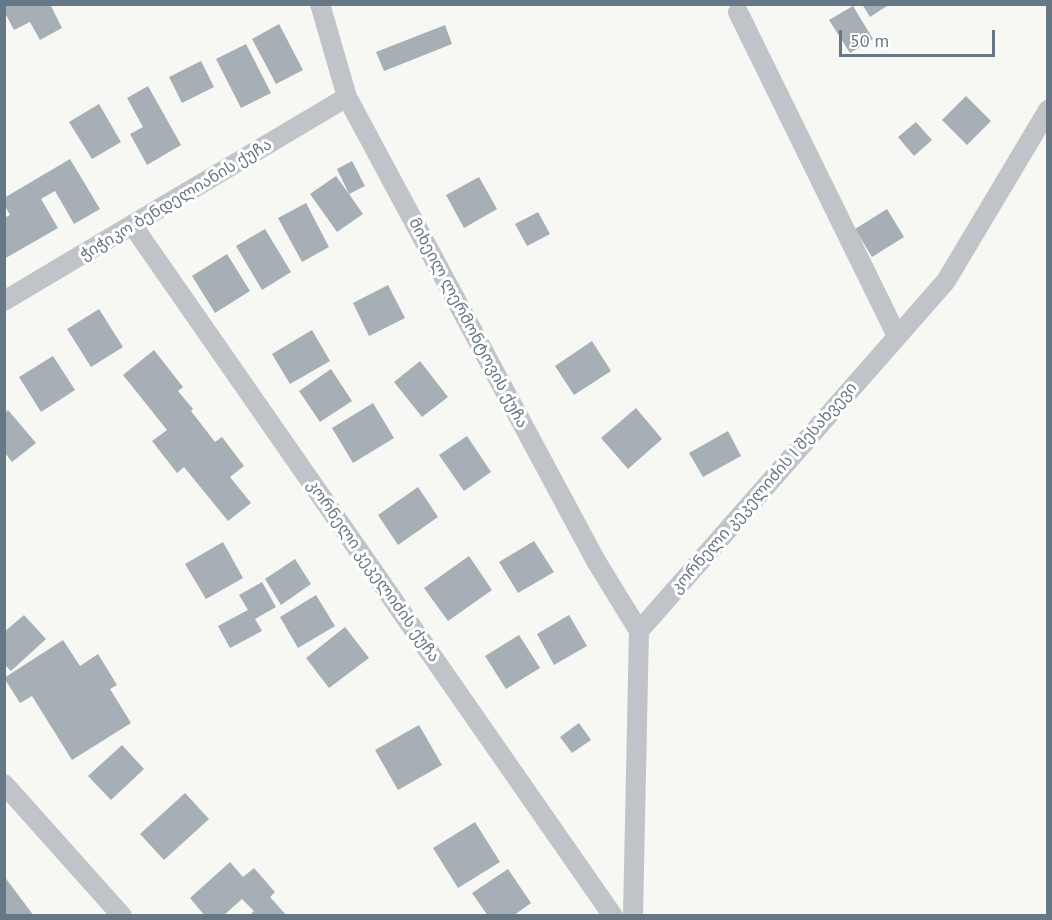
<!DOCTYPE html>
<html>
<head>
<meta charset="utf-8">
<style>
  body { margin:0 }
  #map { position:relative; width:1052px; height:920px; overflow:hidden; background:#f7f7f3; font-family:"PT Sans",sans-serif }
  canvas { display:block }
  .frame { position:absolute; inset:0; border:6px solid #667785; pointer-events:none }
  .scale { position:absolute; left:839px; top:30px; width:156px; height:27px; box-sizing:border-box; border:3px solid #667785; border-top:0; padding-left:8px; font-size:18px; line-height:21px; white-space:nowrap; color:#667785; -webkit-text-stroke:4px #fff; paint-order:stroke }
</style>
</head>
<body>
<div id="map">
<canvas width="1052" height="920"></canvas>
<div class="frame"></div>
<div class="scale">50 m</div>
</div>
<script>
const c = document.querySelector('canvas').getContext('2d');
c.lineJoin = 'round';
function paint(path, color) {
  c.fillStyle = color;
  c.fill(path, 'evenodd');
}
function shape(rows) {
  const path = new Path2D();
  for (const r of rows) {
    path.moveTo(r[0], r[1]);
    for (let i = 2; i < r.length; i += 2) path.lineTo(r[i], r[i + 1]);
  }
  return path;
}
function strokePath(path, color, width, dash) {
  c.strokeStyle = color;
  c.lineWidth = width;
  c.lineCap = dash ? 'butt' : 'round';
  c.setLineDash(dash || []);
  c.stroke(path);
}
function write(font, color, halo, rows, align = 'center') {
  c.font = font + ' "PT Sans","Noto Sans Georgian",sans-serif';
  c.lineWidth = 6;
  c.setLineDash([]);
  c.textBaseline = 'middle';
  c.strokeStyle = halo;
  c.fillStyle = color;
  for (const [text, x, y, turn = 0] of rows) {
    c.save();
    c.translate(x, y);
    c.rotate((+turn || 0) * Math.PI / 180);
    c.textAlign = isNaN(turn) ? turn : align;
    if (halo) c.strokeText(text, 0, 0);
    c.fillText(text, 0, 0);
    c.restore();
  }
}
paint(shape([
  [4,4,50,4,62,28,40,40,30,22,14,30,4,11],
  [862,4,890,4,870,17],
  [853,6,873,39,850,53,829,20],
  [279,24,303,70,276,84,252,39],
  [445,25,452,44,384,71,376,52],
  [246,44,271,93,241,108,216,59],
  [201,61,214,87,182,103,169,77],
  [148,86,181,145,147,165,130,134,143,127,127,98],
  [966,96,991,121,967,145,942,120],
  [99,104,121,142,92,159,69,122],
  [916,122,932,140,914,156,898,137],
  [70,159,100,209,74,224,55,191,41,199,58,228,4,259,4,218,10,215,4,204,4,198],
  [352,161,365,186,349,194,363,214,337,232,310,194,336,176,349,194,337,169],
  [479,177,497,209,464,228,446,195],
  [306,203,329,247,302,262,278,218],
  [887,209,904,237,872,257,855,229],
  [538,212,550,234,527,246,515,224],
  [265,229,291,272,262,290,236,246],
  [227,254,250,291,215,313,192,276],
  [388,285,405,318,369,336,353,303],
  [99,309,123,347,91,367,67,329],
  [312,330,330,361,290,384,272,354],
  [592,341,611,371,574,395,555,366],
  [154,350,183,387,178,391,193,409,191,411,215,442,222,437,244,466,230,477,251,503,228,521,184,467,177,473,152,441,167,430,123,375],
  [53,356,75,390,41,412,19,377],
  [420,361,448,397,422,417,394,382],
  [331,369,352,401,320,422,299,391],
  [373,403,394,438,353,463,332,428],
  [636,408,662,439,628,469,601,438],
  [8,410,36,443,12,462,5,453,5,413],
  [728,431,741,456,703,477,689,453],
  [467,436,491,472,464,491,439,455],
  [418,487,438,517,398,545,378,515],
  [534,541,554,572,518,593,499,562],
  [223,542,243,578,206,599,185,564],
  [469,556,492,590,448,621,424,588],
  [295,559,311,584,281,605,265,579],
  [262,582,276,607,255,619,262,631,230,648,218,626,248,610,239,595],
  [316,595,335,626,298,648,280,617],
  [24,615,46,639,11,671,4,664,4,632],
  [569,615,587,646,554,665,537,634],
  [345,627,369,658,329,688,306,658],
  [519,635,540,668,506,689,485,656],
  [63,640,80,666,98,654,117,685,110,689,131,723,72,760,32,696,20,703,4,678],
  [579,723,591,740,572,753,560,737],
  [419,725,442,765,398,790,375,750],
  [122,745,144,769,111,800,88,776],
  [185,793,209,819,164,860,140,834],
  [475,822,500,862,458,888,433,848],
  [230,862,243,877,254,868,275,892,270,897,287,916,249,916,254,911,242,899,223,916,205,916,190,898],
  [508,869,531,903,513,916,488,916,472,893],
  [4,876,34,916,4,916]
]), '#a6afb5');
strokePath(shape([
  [320,4,347,97,596,561,639,631],
  [738,12,897,336],
  [133,226,613,916],
  [4,301,347,97],
  [4,784,122,916],
  [633,916,639,631,946,281,1048,110]
]), '#c0c4c8', 20);
write('16px', '#667785', '#fff', [
  ["ჭიჭიკო ბენდელიანის ქუჩა",176,200,-31],
  ["მიხეილ ლერმონტოვის ქუჩა",468,323,62],
  ["კორნელი კეკელიძის I შესახვევი",764,488,-49],
  ["კორნელი კეკელიძის ქუჩა",373,571,55]
]);
</script>
</body>
</html>
